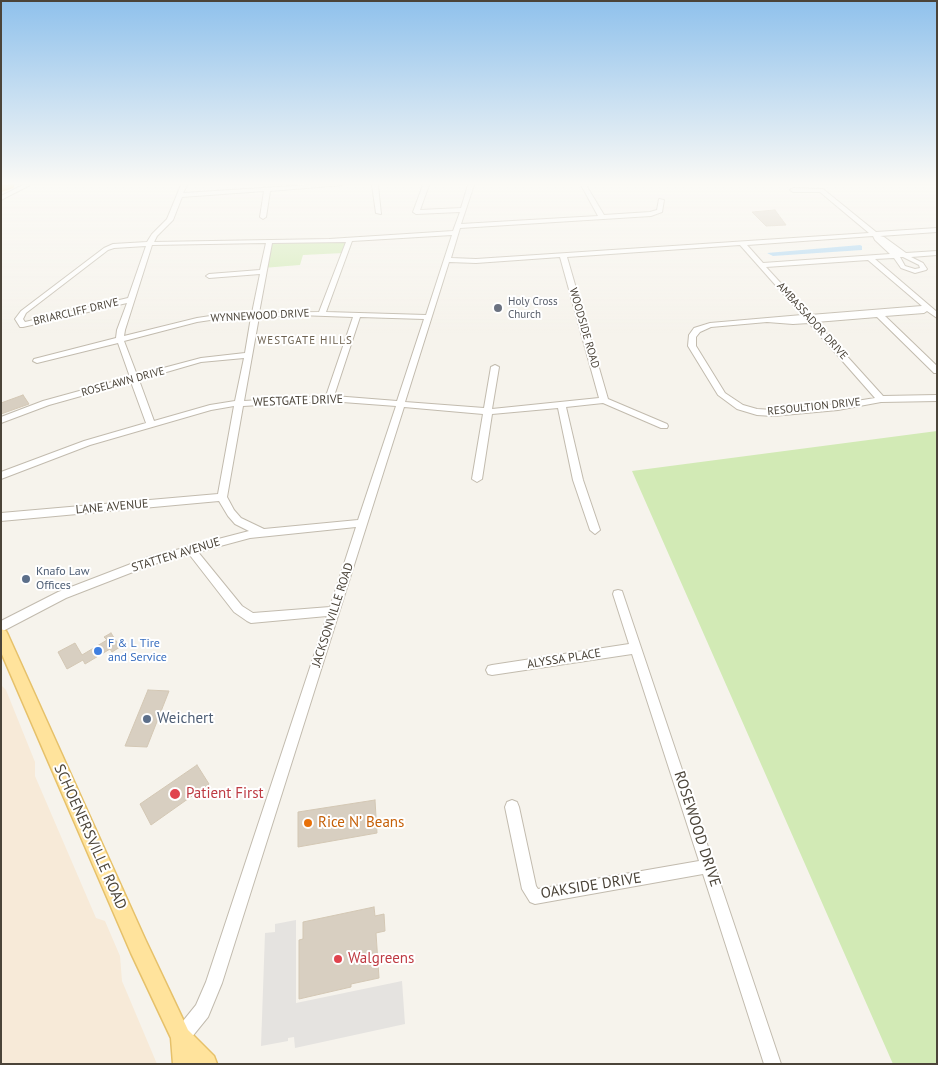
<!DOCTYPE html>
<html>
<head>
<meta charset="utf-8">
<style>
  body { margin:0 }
  #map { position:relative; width:938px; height:1065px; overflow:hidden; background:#f6f3ec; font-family:"PT Sans",sans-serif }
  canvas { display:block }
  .frame { position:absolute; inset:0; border:2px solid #4b4439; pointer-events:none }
</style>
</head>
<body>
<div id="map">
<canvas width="938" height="1065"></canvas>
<div class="frame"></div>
</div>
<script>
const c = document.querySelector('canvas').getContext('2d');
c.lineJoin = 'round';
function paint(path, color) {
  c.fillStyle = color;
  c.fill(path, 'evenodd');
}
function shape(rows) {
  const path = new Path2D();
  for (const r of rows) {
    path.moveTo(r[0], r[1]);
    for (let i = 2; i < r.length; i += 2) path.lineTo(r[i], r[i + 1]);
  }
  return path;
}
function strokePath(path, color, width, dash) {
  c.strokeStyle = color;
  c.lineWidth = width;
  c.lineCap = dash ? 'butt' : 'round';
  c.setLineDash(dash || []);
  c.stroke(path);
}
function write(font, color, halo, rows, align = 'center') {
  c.font = font + ' "PT Sans",sans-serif';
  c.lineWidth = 4;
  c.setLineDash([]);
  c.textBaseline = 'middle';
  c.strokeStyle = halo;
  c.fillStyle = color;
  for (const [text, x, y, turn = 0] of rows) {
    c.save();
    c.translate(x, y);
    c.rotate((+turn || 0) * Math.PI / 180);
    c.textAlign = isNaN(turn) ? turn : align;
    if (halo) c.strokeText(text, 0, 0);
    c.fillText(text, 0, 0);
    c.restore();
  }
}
paint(shape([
  [1,685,6,690,35,762,35,776,96,918,105,921,120,956,122,981,157,1064,1,1064]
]), '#f7ead8');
paint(shape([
  [350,239,344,253,303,255,300,265,263,268,269,241],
  [937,431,937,1064,893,1064,632,471]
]), '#d2eab5');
paint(shape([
  [296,920,296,1003,402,981,405,1024,295,1048,294,1037,288,1038,288,1041,261,1046,265,933,275,932,275,924]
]), '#e5e3e0');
paint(shape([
  [860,245,862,246,862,250,773,256,767,253]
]), '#a9d4f2');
const building = shape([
  [775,210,786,225,766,226,752,212,775,210],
  [23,395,29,404,1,414,1,403,23,395],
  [111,633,120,647,112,652,110,649,85,664,83,660,67,669,58,652,75,643,82,655,107,640,104,637,111,633],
  [148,690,169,691,147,747,125,746,148,690],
  [197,765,209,784,151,825,140,804,197,765],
  [375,800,377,833,298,847,298,812,375,800],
  [374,907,375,916,384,914,385,931,376,933,379,978,351,984,351,987,299,999,299,940,303,939,303,922,374,907]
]);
paint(building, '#d8cfc1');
strokePath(building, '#d3c7b4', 1);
const minor = shape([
  [23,185,30,185,1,200,1,196,23,185],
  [181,185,187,185,183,193,310,185,343,185,270,191,266,217,263,219,260,217,264,191,182,197,173,220,157,236,154,242,329,239,453,231,460,212,416,214,413,212,423,185,429,185,420,210,461,208,468,185,474,185,461,224,598,216,581,185,586,185,604,215,650,212,657,210,659,199,664,200,662,212,651,216,460,228,451,258,476,259,869,233,820,192,793,192,790,190,793,188,823,189,876,232,937,228,937,232,880,236,884,237,906,253,937,251,937,255,911,257,923,263,927,269,926,270,915,273,901,268,894,258,875,259,937,312,937,318,927,311,924,313,885,316,937,366,937,373,934,373,877,317,816,322,883,396,937,395,937,401,881,402,838,410,773,416,757,415,737,409,718,395,688,346,689,335,694,328,710,323,802,315,740,245,567,257,608,399,667,424,668,426,667,428,661,428,603,403,566,407,583,480,600,530,595,534,590,530,573,480,558,408,492,414,482,479,477,482,472,479,483,414,404,407,222,983,208,1017,187,1043,181,1045,175,1043,173,1037,175,1031,196,1005,206,982,327,616,251,623,247,621,234,612,189,554,151,565,66,598,1,632,1,621,58,592,149,557,249,531,235,524,228,516,219,501,1,521,1,513,218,494,234,406,211,410,90,445,1,479,1,472,84,441,146,423,131,382,49,405,1,423,1,417,43,401,130,377,118,343,37,363,33,361,34,359,116,338,117,330,127,303,23,327,20,327,15,319,21,311,104,248,113,244,147,242,152,234,167,219,181,185],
  [452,235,426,315,326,312,352,241,452,235],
  [873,236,875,240,890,254,763,263,747,245,873,236],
  [346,242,319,312,259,313,272,243,346,242],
  [266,243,260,270,209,274,206,276,209,278,260,274,252,313,217,315,197,318,124,336,125,330,152,245,266,243],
  [146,246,128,298,25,322,23,319,26,313,108,250,114,248,146,246],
  [560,257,599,398,492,409,499,367,495,365,491,367,484,408,405,402,449,262,476,263,560,257],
  [900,257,903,257,919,265,920,268,915,269,905,266,900,257],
  [868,260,922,306,810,315,766,267,868,260],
  [298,315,353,317,326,396,244,401,259,317,298,315],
  [251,317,245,353,201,358,137,375,124,341,197,322,217,319,251,317],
  [360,317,424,319,397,401,334,396,360,317],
  [767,322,793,324,809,323,875,398,838,404,773,410,757,409,743,405,725,393,696,346,696,337,700,332,711,327,767,322],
  [244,358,235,401,210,405,154,421,139,380,201,362,244,358],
  [329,401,396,406,358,520,264,529,241,518,234,510,227,497,243,406,329,401],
  [356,527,330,607,253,613,242,606,198,552,250,538,356,527],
  [372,185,378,185,381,214,376,213,372,185],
  [618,590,622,591,623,594,781,1064,764,1064,703,874,535,904,530,902,522,889,505,807,507,802,512,800,517,802,519,807,536,886,538,889,699,861,632,654,492,675,488,674,486,670,488,666,492,665,629,644,613,594,614,591,618,590]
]);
const major = shape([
  [1,629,6,631,8,635,145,939,188,1030,214,1056,217,1064,173,1064,171,1038,131,953,1,652,1,629]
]);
const highway = shape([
  [13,185,13,187,1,191,1,186,13,185]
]);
strokePath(minor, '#c2bbae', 2);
strokePath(major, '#e6c16a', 3);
strokePath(highway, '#e0a43c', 2);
paint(minor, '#fff');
paint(major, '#ffe39c');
paint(highway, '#ffcf6e');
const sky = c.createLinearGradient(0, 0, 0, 334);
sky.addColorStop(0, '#8fc1ec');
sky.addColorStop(0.55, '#fbfaf6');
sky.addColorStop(1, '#fbfaf600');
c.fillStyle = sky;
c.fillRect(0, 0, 938, 334);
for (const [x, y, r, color] of [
  [498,308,5,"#6b7280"],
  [26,579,5,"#5c6f8a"],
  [98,651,5,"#3f7fe0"],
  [147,719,5,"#5c6f8a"],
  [175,794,6,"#e0444e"],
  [308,823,5,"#e8710a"],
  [338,959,5,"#e0444e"]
]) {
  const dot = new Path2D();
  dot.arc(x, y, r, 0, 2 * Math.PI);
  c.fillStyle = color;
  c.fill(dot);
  strokePath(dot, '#fff', 2);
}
write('11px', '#5b616d', '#fff', [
  ["Holy Cross",508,302],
  ["Church",508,315]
], 'left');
write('11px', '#4b4439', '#fff', [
  ["BRIARCLIFF DRIVE",76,312,-13],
  ["WYNNEWOOD DRIVE",260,316,-3],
  ["AMBASSADOR DRIVE",812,321,48],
  ["WOODSIDE ROAD",584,328,74],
  ["ROSELAWN DRIVE",123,382,-15],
  ["RESOULTION DRIVE",814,407,-6]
]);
c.letterSpacing = '1px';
write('11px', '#6e6250', '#fff', [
  ["WESTGATE HILLS",305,341]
]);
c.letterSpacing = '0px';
write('12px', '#4b4439', '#fff', [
  ["WESTGATE DRIVE",298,401,-2],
  ["LANE AVENUE",112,507,-5],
  ["STATTEN AVENUE",176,555,-17],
  ["JACKSONVILLE ROAD",333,615,-72],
  ["ALYSSA PLACE",564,659,-9]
]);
write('12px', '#4e5e75', '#fff', [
  ["Knafo Law",36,572],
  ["Offices",36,586]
], 'left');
write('12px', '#366cbe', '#fff', [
  ["F & L Tire",108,644],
  ["and Service",108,658]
], 'left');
write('15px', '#4e5e75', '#fff', [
  ["Weichert",157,719]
], 'left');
write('15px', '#be3a42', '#fff', [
  ["Patient First",186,794],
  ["Walgreens",348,959]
], 'left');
write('15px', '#c56008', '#fff', [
  ["Rice N’ Beans",318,823]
], 'left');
write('15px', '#4b4439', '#fff', [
  ["ROSEWOOD DRIVE",697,829,72],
  ["SCHOENERSVILLE ROAD",90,837,66],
  ["OAKSIDE DRIVE",591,886,-9]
]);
</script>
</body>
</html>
